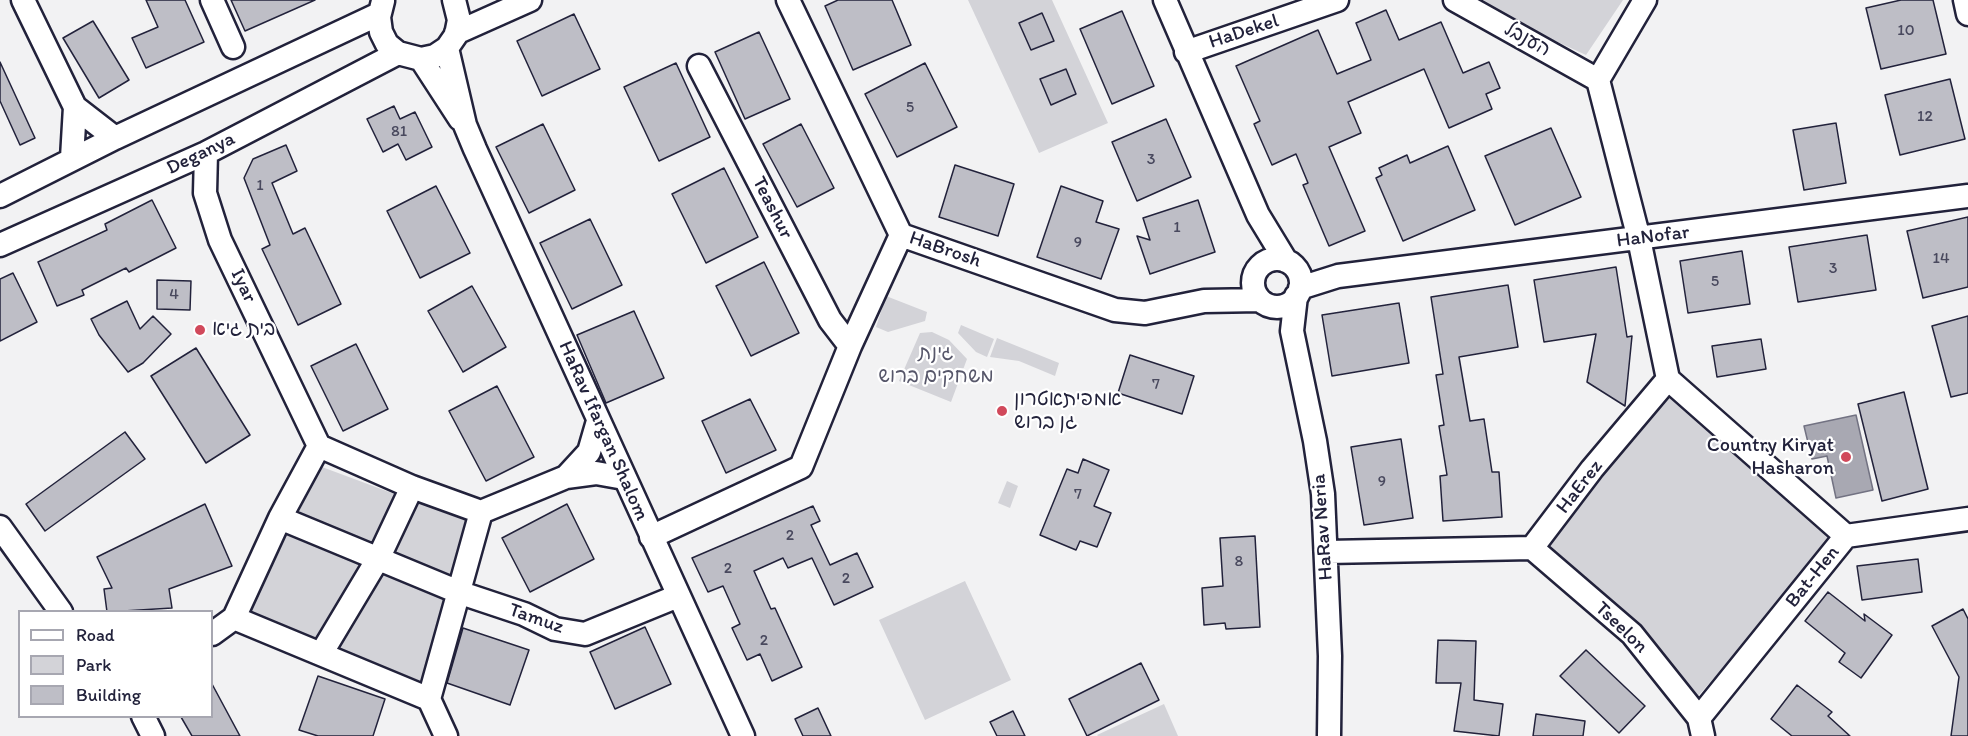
<!DOCTYPE html>
<html>
<head>
<meta charset="utf-8">
<style>
  body { margin:0 }
  #map { position:relative; width:1968px; height:736px; overflow:hidden; background:#f2f2f3; font-family:Itim,sans-serif }
  canvas { display:block }
  .legend { position:absolute; left:18px; top:610px; width:195px; height:108px; box-sizing:border-box; background:#fff; border:2px solid #a7a7b1; margin:0; padding:8px 10px; list-style:none; font-size:18px; color:#22223b }
  .legend li { display:flex; align-items:center; gap:12px; height:30px }
  .legend b { width:30px; border:2px solid #a7a7b1 }
</style>
</head>
<body>
<div id="map">
<canvas width="1968" height="736"></canvas>
<ul class="legend">
<li><b style="height:8px;background:#fff"></b>Road</li>
<li><b style="height:16px;background:#d3d3d8"></b>Park</li>
<li><b style="height:16px;background:#bebec6"></b>Building</li>
</ul>
</div>
<script>
const c = document.querySelector('canvas').getContext('2d');
c.lineJoin = 'round';
function paint(path, color) {
  c.fillStyle = color;
  c.fill(path, 'evenodd');
}
function shape(rows) {
  const path = new Path2D();
  for (const r of rows) {
    if (r.length === 3) {
      path.moveTo(r[0] + r[2], r[1]);
      path.arc(r[0], r[1], r[2], 0, 2 * Math.PI);
      continue;
    }
    path.moveTo(r[0], r[1]);
    for (let i = 2; i < r.length; i += 2) path.lineTo(r[i], r[i + 1]);
  }
  return path;
}
function strokePath(path, color, width, dash) {
  c.strokeStyle = color;
  c.lineWidth = width;
  c.lineCap = dash ? 'butt' : 'round';
  c.setLineDash(dash || []);
  c.stroke(path);
}
function write(font, color, halo, rows, align = 'center') {
  c.font = font + ' Itim,"Playpen Sans Hebrew",sans-serif';
  c.lineWidth = 4.5;
  c.setLineDash([]);
  c.textBaseline = 'middle';
  c.strokeStyle = halo;
  c.fillStyle = color;
  for (const [text, x, y, turn = 0] of rows) {
    c.save();
    c.translate(x, y);
    c.rotate((+turn || 0) * Math.PI / 180);
    c.textAlign = isNaN(turn) ? turn : align;
    if (halo) c.strokeText(text, 0, 0);
    c.fillText(text, 0, 0);
    c.restore();
  }
}
paint(shape([
  [968,0,1052,0,1108,123,1039,153],
  [1466,0,1623,0,1586,55],
  [886,296,927,312,925,321,888,332,876,327],
  [961,325,994,339,987,357,976,352,958,333],
  [932,332,949,340,967,359,951,402,899,381,920,333],
  [997,338,1059,363,1055,376,1019,361,990,357],
  [1673,394,1836,539,1698,696,1541,548],
  [322,467,467,521,423,682,246,612],
  [1007,481,1018,486,1010,508,998,503],
  [965,581,1011,680,925,720,879,620],
  [1164,704,1178,736,1098,736,1097,735]
]), '#d3d3d8');
const water = shape([
  [1856,415,1873,490,1836,498,1827,456,1812,459,1804,426,1856,415]
]);
paint(water, '#a8a8b2');
strokePath(water, '#727282', 1.5);
const building = shape([
  [146,0,185,0,204,42,146,68,132,38,158,27,146,0],
  [231,0,315,0,245,31,231,0],
  [838,0,892,0,911,45,853,70,825,6,838,0],
  [1901,0,1933,0,1946,54,1881,69,1866,8,1901,0],
  [1386,10,1399,40,1441,22,1463,73,1489,62,1500,88,1486,94,1492,109,1449,128,1424,69,1348,102,1361,133,1329,147,1365,231,1329,246,1303,185,1308,183,1296,154,1272,165,1254,124,1260,121,1236,66,1318,30,1337,74,1371,60,1356,23,1386,10],
  [1122,11,1154,86,1112,104,1080,29,1122,11],
  [1042,13,1054,41,1031,50,1019,23,1042,13],
  [574,14,600,69,542,96,517,41,574,14],
  [93,21,129,80,99,98,63,38,93,21],
  [759,32,790,99,745,119,715,52,759,32],
  [0,62,35,138,20,145,0,101,0,62],
  [676,63,710,137,659,161,624,87,676,63],
  [925,63,957,127,897,157,865,94,925,63],
  [1066,69,1076,94,1051,105,1040,79,1066,69],
  [1950,79,1965,139,1900,155,1885,95,1950,79],
  [394,106,400,119,415,112,432,147,406,160,398,144,383,152,367,119,394,106],
  [1166,119,1191,177,1137,201,1112,142,1166,119],
  [1836,123,1846,183,1804,190,1793,130,1836,123],
  [543,124,575,190,529,213,496,147,543,124],
  [801,124,834,188,797,207,763,144,801,124],
  [1551,128,1581,197,1515,225,1485,156,1551,128],
  [286,145,297,171,272,183,293,234,305,228,341,304,298,325,262,249,270,245,244,178,253,159,286,145],
  [1448,146,1475,210,1403,241,1376,178,1382,175,1379,168,1407,155,1410,163,1448,146],
  [955,165,1014,184,998,236,939,217,955,165],
  [724,168,758,237,706,263,672,194,724,168],
  [436,186,470,253,420,278,387,211,436,186],
  [1061,186,1103,201,1096,222,1119,229,1101,279,1037,257,1061,186],
  [152,200,176,248,129,272,126,268,82,290,84,295,57,306,38,262,107,230,105,224,152,200],
  [1198,200,1215,252,1150,274,1137,236,1150,240,1143,218,1198,200],
  [1968,217,1968,287,1923,298,1907,231,1968,217],
  [590,219,622,285,572,309,540,243,590,219],
  [1867,235,1876,290,1798,302,1789,247,1867,235],
  [1742,251,1750,304,1688,313,1680,261,1742,251],
  [764,262,799,333,751,356,716,286,764,262],
  [1616,267,1627,337,1632,336,1625,406,1587,382,1596,334,1544,342,1534,280,1616,267],
  [13,273,37,322,0,341,0,279,13,273],
  [157,280,191,281,190,310,157,309,157,280],
  [1508,285,1518,347,1459,357,1470,421,1484,419,1492,472,1499,472,1502,517,1443,521,1440,476,1447,475,1439,426,1444,425,1436,375,1443,374,1431,297,1508,285],
  [472,286,506,347,463,372,428,311,472,286],
  [127,301,140,329,153,316,171,334,143,363,128,372,99,335,91,319,127,301],
  [1399,303,1409,363,1332,376,1322,315,1399,303],
  [634,311,664,378,606,403,577,335,634,311],
  [1968,316,1968,393,1951,397,1932,326,1968,316],
  [1761,339,1766,369,1717,377,1712,346,1761,339],
  [356,344,388,409,343,431,311,366,356,344],
  [196,348,250,435,206,463,151,376,196,348],
  [1130,355,1194,376,1182,414,1118,393,1130,355],
  [497,386,534,457,486,481,449,411,497,386],
  [1904,392,1928,489,1882,501,1858,404,1904,392],
  [750,399,776,450,726,473,702,421,750,399],
  [125,432,145,459,45,531,26,504,125,432],
  [1401,439,1413,518,1364,525,1351,447,1401,439],
  [1083,459,1109,470,1094,506,1111,513,1097,547,1080,541,1076,550,1040,535,1067,469,1078,473,1083,459],
  [205,504,232,566,169,589,172,608,107,612,104,589,112,588,97,557,205,504],
  [567,504,594,559,530,592,502,538,567,504],
  [813,506,820,521,811,525,830,565,857,553,873,587,834,605,812,558,788,568,783,558,754,571,771,609,775,608,802,667,772,681,760,654,747,660,732,628,740,624,723,586,708,592,692,558,813,506],
  [1255,536,1260,627,1226,629,1225,623,1204,625,1202,588,1223,586,1220,538,1255,536],
  [1918,559,1922,592,1862,600,1857,566,1918,559],
  [1828,592,1865,621,1864,614,1892,635,1861,678,1839,662,1845,653,1805,621,1828,592],
  [1963,609,1968,619,1968,736,1951,736,1959,677,1932,626,1963,609],
  [645,627,671,684,615,709,590,652,645,627],
  [463,628,529,650,510,705,447,683,463,628],
  [1438,640,1476,641,1474,700,1503,704,1499,736,1454,731,1461,683,1436,683,1438,640],
  [1586,650,1645,706,1619,733,1560,676,1586,650],
  [1141,663,1159,700,1087,736,1069,699,1141,663],
  [318,676,385,699,373,736,318,736,299,730,318,676],
  [212,684,240,736,192,736,181,717,212,717,212,684],
  [1797,685,1832,712,1828,716,1850,736,1792,736,1771,719,1797,685],
  [818,708,831,736,803,736,795,719,818,708],
  [1013,711,1025,736,997,736,990,722,1013,711],
  [1536,714,1585,721,1583,736,1533,736,1536,714]
]);
paint(building, '#bebec6');
strokePath(building, '#22223b', 1.5);
const minor = shape([
  [23,0,75,107],
  [212,0,233,47],
  [788,0,901,235],
  [1165,0,1258,215,1286,261],
  [1455,0,1598,80],
  [1645,0,1598,80,1639,239,1668,379],
  [1965,0,1968,14],
  [383,1,379,17,381,32,387,44,398,53,421,59,435,56,447,48,456,35,459,20,454,0],
  [456,33,530,0],
  [447,48,465,125,475,149,743,736],
  [1186,52,1337,0],
  [421,59,460,119],
  [699,66,830,320,850,346],
  [206,153,205,193,220,240,319,446,412,487,481,512,429,699,446,736],
  [72,158,75,107,115,138],
  [0,196,115,138,379,14],
  [901,235,1115,310,1145,313,1204,301,1260,300],
  [0,245,206,153,398,53],
  [1277,283,24],
  [1300,288,1338,276,1968,196],
  [1296,296,1292,331,1315,441,1323,494,1330,656,1329,736],
  [1668,379,1846,536,1699,718],
  [319,446,280,518,234,618,429,699],
  [566,477,589,452,598,421],
  [481,512,566,477,596,473,624,478],
  [280,518,461,593,524,614,555,629,585,634,678,596],
  [0,527,61,612],
  [1846,536,1968,519],
  [651,537,801,467,850,346,901,235],
  [1532,548,1632,634,1699,718,1703,736],
  [1532,548,1592,469,1668,379],
  [1327,552,1532,548],
  [212,634,234,618],
  [321,654,379,557,412,487],
  [143,716,153,736]
]);
strokePath(minor, '#22223b', 27);
strokePath(minor, '#fff', 22);
for (const [x, y, r, color] of [
  [200,330,6,"#d1495b"],
  [1002,411,6,"#d1495b"],
  [1846,457,6,"#d1495b"]
]) {
  const dot = new Path2D();
  dot.arc(x, y, r, 0, 2 * Math.PI);
  c.fillStyle = color;
  c.fill(dot);
  strokePath(dot, '#fff', 2);
}
write('16px', '#49495e', null, [
  ["10",1906,31],
  ["5",910,108],
  ["12",1925,117],
  ["81",399,132],
  ["3",1151,160],
  ["1",260,186],
  ["1",1177,228],
  ["9",1078,243],
  ["14",1941,259],
  ["3",1833,269],
  ["5",1715,282],
  ["4",174,295],
  ["7",1156,385],
  ["9",1382,482],
  ["7",1078,495],
  ["2",790,536],
  ["8",1239,562],
  ["2",728,569],
  ["2",846,579],
  ["2",764,641]
]);
write('20px', '#22223b', '#fff', [
  ["HaDekel",1244,32,-18],
  ["הענבל",1527,40,29],
  ["Deganya",201,154,-26],
  ["Teashur",772,208,63],
  ["HaNofar",1653,237,-7],
  ["HaBrosh",945,250,19],
  ["Iyar",243,286,64],
  ["HaRav Ifargan Shalom",603,431,66],
  ["HaErez",1580,487,-52],
  ["HaRav Neria",1323,527,-94],
  ["Bat-Hen",1813,577,-51],
  ["Tamuz",536,619,19],
  ["Tseelon",1621,628,44]
]);
write('20px', '#22223b', '#fff', [
  ["בית גיא",212,330],
  ["אמפיתאטרון",1014,400],
  ["גן ברוש",1014,423],
  ["Country Kiryat",1834,446,"right"],
  ["Hasharon",1834,469,"right"]
], 'left');
write('20px', '#57576a', '#fff', [
  ["גינת",936,354],
  ["משחקים ברוש",936,377]
]);
</script>
</body>
</html>
